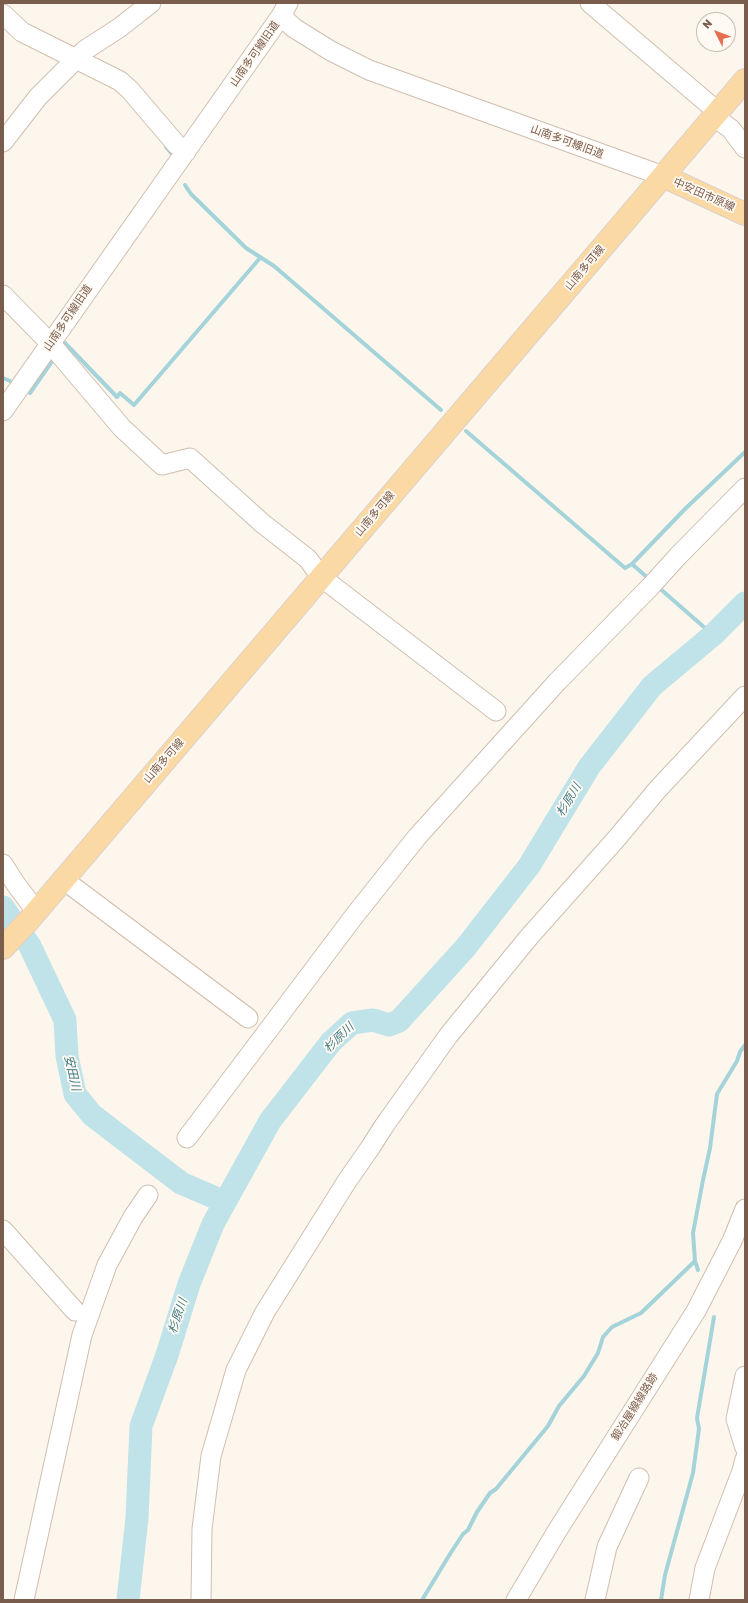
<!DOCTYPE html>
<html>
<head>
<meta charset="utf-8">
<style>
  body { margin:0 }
  #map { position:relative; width:748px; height:1603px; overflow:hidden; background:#fdf6ec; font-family:Rubik,sans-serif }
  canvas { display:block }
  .frame { position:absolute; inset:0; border:4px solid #7a5c4d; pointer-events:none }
  .north { position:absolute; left:696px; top:12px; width:40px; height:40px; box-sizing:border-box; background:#fffaf3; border:1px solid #cabbb1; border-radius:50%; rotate:312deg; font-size:11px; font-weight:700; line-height:16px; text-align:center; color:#7a5c4d }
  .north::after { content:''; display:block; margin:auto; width:14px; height:18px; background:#e76f51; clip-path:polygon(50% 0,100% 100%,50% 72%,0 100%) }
</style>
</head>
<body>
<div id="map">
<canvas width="748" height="1603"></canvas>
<div class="frame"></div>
<div class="north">N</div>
</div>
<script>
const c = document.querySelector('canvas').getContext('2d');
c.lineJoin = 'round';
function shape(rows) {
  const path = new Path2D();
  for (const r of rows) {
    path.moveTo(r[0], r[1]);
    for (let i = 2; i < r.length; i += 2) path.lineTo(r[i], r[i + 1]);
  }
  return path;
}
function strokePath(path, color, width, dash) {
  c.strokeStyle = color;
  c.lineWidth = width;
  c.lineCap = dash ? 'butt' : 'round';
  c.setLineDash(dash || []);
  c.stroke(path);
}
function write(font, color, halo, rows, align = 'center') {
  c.font = font + ' Rubik,"Noto Sans JP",sans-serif';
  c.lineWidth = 3.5;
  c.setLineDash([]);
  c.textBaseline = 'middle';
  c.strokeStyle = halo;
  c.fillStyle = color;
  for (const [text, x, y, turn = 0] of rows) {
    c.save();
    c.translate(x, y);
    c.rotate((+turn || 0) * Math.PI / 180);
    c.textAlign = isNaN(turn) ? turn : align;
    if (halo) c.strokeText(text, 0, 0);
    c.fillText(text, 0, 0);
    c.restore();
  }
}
strokePath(shape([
  [166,147,173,155],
  [185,185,191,194,246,248,274,266,441,410],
  [61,349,65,343,117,397,120,393,134,405,260,258],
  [3,378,10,381],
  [30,393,55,357],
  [466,431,625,568,632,564,649,579],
  [632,564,685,509,745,452],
  [657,586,713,635],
  [698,1270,695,1261,693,1233,703,1180,710,1148,717,1094,737,1061,740,1052,745,1045],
  [422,1600,450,1554,463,1534,468,1530,477,1512,490,1493,496,1489,548,1426,559,1406,584,1376,598,1353,603,1337,612,1327,641,1313,695,1261],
  [661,1600,665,1575,693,1473,699,1429,697,1418,714,1317]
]), '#a5d3da', 4);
strokePath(shape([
  [3,907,30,946,65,1020,67,1056,75,1094,92,1115,181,1183,225,1202],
  [128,1600,137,1518,141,1426,167,1355,189,1284,213,1224,270,1121,331,1042,352,1023,373,1020,389,1025,399,1021,466,947,529,866,589,767,652,686,713,635,745,603]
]), '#bfe3e8', 23);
const minor = shape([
  [590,3,718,112],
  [3,14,22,32,120,81,130,90,176,144,186,152],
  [281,16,294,28,331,51,369,70,663,176],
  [714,117,731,129,745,148],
  [3,142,38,97,85,50,119,28,151,3],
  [3,295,50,343,122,428,162,465,190,458,262,523,308,559,321,577,496,711],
  [3,411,281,16,288,3],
  [3,864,15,883,36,911],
  [66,876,68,883,248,1018],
  [187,1138,355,915,417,837,557,682,650,587,678,556,745,488],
  [3,1230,75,1311],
  [745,1376,736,1419,745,1448],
  [24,1600,82,1335,107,1265,133,1217,148,1195],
  [201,1600,202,1529,211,1456,236,1370,265,1312,347,1181,370,1148,384,1126,448,1036,529,937,617,838,658,789,745,696],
  [516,1600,557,1531,696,1311,732,1241,745,1209],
  [595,1600,607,1547,639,1478],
  [699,1600,705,1568,742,1471,745,1459]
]);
const major = shape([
  [663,176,745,214],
  [3,948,30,919,745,80]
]);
strokePath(minor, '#d1beb0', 21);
strokePath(major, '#dad1cd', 24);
strokePath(minor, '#fff', 19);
strokePath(major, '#fbd9a5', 22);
write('11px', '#7a5c4d', '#fffaf3', [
  ["山南多可線旧道",255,54,-55],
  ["山南多可線旧道",567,142,20],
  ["中安田市原線",704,195,24],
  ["山南多可線",585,268,-50],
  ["山南多可線旧道",68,318,-56],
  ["山南多可線",375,514,-50],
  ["山南多可線",164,761,-49],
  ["鍛冶屋線線路跡",635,1407,-58]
]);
write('italic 12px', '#437c86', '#fffaf3', [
  ["杉原川",569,800,-59],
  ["杉原川",339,1038,-44],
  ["安田川",72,1073,77],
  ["杉原川",178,1316,-71]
]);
</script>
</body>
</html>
